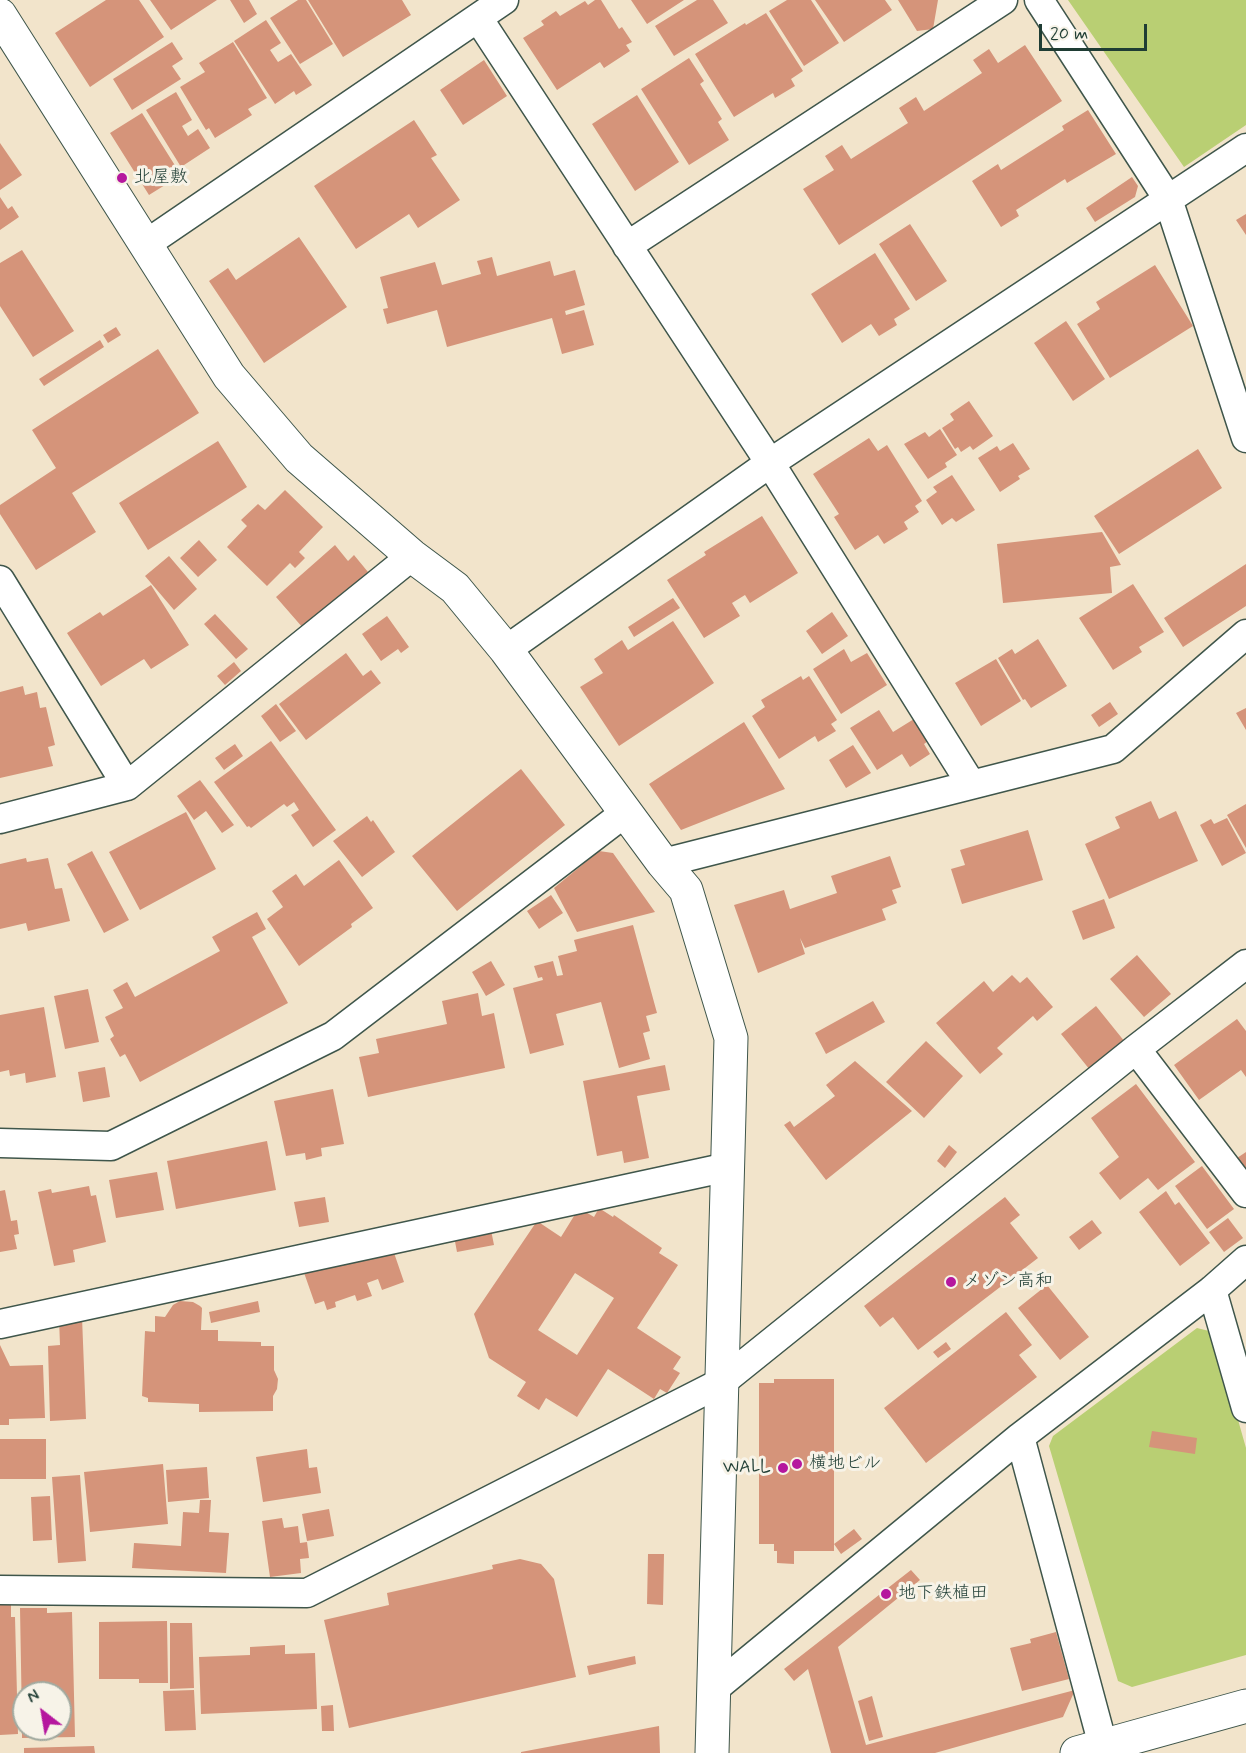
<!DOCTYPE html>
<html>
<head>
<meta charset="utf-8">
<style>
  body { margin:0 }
  #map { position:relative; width:1246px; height:1753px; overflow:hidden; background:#f2e4cb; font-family:Mynerve,sans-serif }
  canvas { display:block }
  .north { position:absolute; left:12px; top:1681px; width:60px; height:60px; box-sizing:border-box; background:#f7f3e8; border:2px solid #a1aaa0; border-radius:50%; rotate:329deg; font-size:16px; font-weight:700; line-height:24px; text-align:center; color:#1f3d34 }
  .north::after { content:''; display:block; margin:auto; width:21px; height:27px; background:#b5179e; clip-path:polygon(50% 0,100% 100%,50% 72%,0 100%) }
  .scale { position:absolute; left:1039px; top:24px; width:108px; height:27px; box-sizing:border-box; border:3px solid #1f3d34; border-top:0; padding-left:8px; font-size:18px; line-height:21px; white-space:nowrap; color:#1f3d34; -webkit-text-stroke:4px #f7f3e8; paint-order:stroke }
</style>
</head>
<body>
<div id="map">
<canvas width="1246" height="1753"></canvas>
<div class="north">N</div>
<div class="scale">20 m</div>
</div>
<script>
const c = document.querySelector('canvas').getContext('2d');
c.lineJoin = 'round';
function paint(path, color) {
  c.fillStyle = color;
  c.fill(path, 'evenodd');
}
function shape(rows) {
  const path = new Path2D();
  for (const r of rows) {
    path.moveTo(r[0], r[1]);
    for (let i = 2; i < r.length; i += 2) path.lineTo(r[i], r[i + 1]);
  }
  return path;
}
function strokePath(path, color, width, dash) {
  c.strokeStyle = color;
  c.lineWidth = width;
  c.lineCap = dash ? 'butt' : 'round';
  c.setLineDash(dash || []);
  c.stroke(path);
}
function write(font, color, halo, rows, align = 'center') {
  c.font = font + ' Mynerve,"Klee One",sans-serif';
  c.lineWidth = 6;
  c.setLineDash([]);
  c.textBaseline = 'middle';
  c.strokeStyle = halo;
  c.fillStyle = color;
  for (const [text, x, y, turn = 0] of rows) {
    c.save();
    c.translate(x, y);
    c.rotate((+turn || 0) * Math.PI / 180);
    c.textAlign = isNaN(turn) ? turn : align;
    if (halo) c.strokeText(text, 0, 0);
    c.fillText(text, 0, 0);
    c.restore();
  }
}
paint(shape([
  [1068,0,1246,0,1246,125,1184,167],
  [1197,1328,1213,1332,1246,1448,1246,1655,1132,1687,1118,1681,1049,1446,1053,1436]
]), '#b9cf73');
paint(shape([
  [106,0,139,0,164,37,90,87,55,33],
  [150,0,217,0,171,30],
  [230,0,249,0,257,14,244,23],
  [298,0,306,0,333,44,300,64,270,18],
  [308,0,402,0,411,15,343,57],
  [595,0,601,0,619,29,622,27,632,42,626,45,630,51,604,68,600,62,557,90,523,38,544,25,541,21,556,11,560,16,585,1,588,5],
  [631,0,684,0,647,24],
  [697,0,713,0,728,23,674,56,655,26],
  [787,0,811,0,839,43,804,66,769,11],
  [815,0,885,0,892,10,844,42],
  [898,0,938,0,933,29,917,31],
  [766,13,803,71,791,79,795,86,775,98,773,93,734,117,695,54,745,23,746,25],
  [266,20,281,43,270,50,278,62,291,54,312,85,296,95,294,91,275,104,234,41],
  [172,42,183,59,172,66,181,79,132,110,113,79],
  [233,42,267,98,248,109,252,115,215,138,209,128,206,130,180,87,205,72,199,63],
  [1025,45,1062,101,839,245,803,189,834,170,825,156,842,145,851,159,908,123,899,108,916,97,924,111,982,73,973,60,989,49,998,63],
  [689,58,704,81,700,84,722,119,718,122,729,140,689,165,641,89],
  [484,60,507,96,463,125,440,90],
  [176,92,192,120,182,126,188,136,198,129,210,148,181,167,146,110],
  [637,95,679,162,635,191,592,124],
  [1088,110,1116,154,1067,183,1065,179,1016,210,1019,216,1001,227,972,181,998,164,1001,170,1064,130,1062,126],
  [142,113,181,175,149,195,110,133],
  [414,120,437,155,431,158,460,200,418,228,409,214,356,249,314,186],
  [0,143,22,175,0,190],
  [1132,177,1138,186,1135,197,1095,222,1086,208],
  [0,197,8,209,12,206,19,217,0,230],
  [1246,214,1246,235,1236,220],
  [910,224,947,281,916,301,879,244],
  [299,237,347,307,264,363,209,281,228,268,236,280],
  [22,250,74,331,33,357,0,306,0,263],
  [875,253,910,309,894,319,897,325,879,336,871,324,842,343,811,294],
  [492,257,497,276,550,261,554,276,575,270,585,305,565,311,566,315,584,310,594,345,562,354,552,318,447,347,437,310,387,324,383,309,388,308,380,277,435,262,442,285,481,274,477,261],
  [1155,265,1193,326,1110,378,1077,324,1100,309,1096,302],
  [1066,321,1105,379,1073,401,1034,343],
  [116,327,121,335,108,343,103,335],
  [100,340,104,347,44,386,39,379],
  [158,349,199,413,72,493,96,532,36,570,0,514,0,505,56,468,32,430],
  [969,401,993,436,973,450,970,446,961,452,958,447,955,449,942,428,954,420,950,414],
  [940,429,957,455,945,463,947,467,928,479,904,444,925,432,929,437],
  [869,438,878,451,887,445,922,501,915,506,919,512,904,522,908,529,884,544,878,535,855,550,834,517,839,514,813,474],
  [218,441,247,487,148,550,119,503],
  [1013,443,1030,469,1018,476,1020,479,1000,492,978,458,997,446,1000,451],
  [1198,449,1222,488,1119,554,1094,516],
  [952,475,975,510,956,522,952,518,942,525,926,500,937,492,933,487],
  [285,490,323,527,299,552,305,558,295,568,290,563,267,586,227,547,247,526,241,520,258,504,265,510],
  [762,516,798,573,750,603,745,595,732,603,740,616,704,638,667,580,706,555,704,552],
  [1102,532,1121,565,1110,567,1112,593,1003,603,997,544],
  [199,540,217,560,198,577,180,558],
  [335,545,348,561,354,555,368,572,303,628,276,597],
  [169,556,197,589,174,610,145,576],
  [1246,564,1246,606,1183,647,1164,618],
  [1133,584,1164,632,1139,647,1142,652,1113,670,1079,618],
  [151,585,189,645,151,669,144,659,101,686,67,633,100,612,103,616],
  [673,598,680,608,634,637,628,627],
  [832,612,848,636,822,654,806,631],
  [215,614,248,649,236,659,204,624],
  [387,616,409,647,401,653,398,649,381,661,362,634],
  [673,621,714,683,619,746,580,687,603,673,594,659,622,640,628,650],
  [1038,639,1067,686,1031,708,1025,699,1023,700,998,658,1012,649,1015,654],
  [844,649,851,662,867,653,887,685,841,714,813,669],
  [346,653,363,676,371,670,381,683,306,740,279,704],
  [996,659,1021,701,981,726,955,683],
  [234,662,241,671,225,685,217,676],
  [801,676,803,680,809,676,837,720,831,724,836,731,818,742,815,736,779,759,752,716,765,707,761,700],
  [23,686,25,695,37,692,40,708,46,707,55,745,48,747,53,766,0,778,0,692],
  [1110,702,1118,714,1099,727,1091,715],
  [276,704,296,731,280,742,261,716],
  [1246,708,1246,730,1236,713],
  [879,710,893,732,914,719,928,741,924,744,930,754,910,767,902,754,877,770,850,728],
  [744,722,785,789,681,830,649,784],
  [271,741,336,830,313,847,291,815,299,810,294,802,287,807,284,804,251,828,249,826,247,827,214,782],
  [235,744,243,756,224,770,215,758],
  [853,745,871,773,846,788,829,760],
  [521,769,565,825,457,911,412,856],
  [200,780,234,825,222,833,206,811,194,820,177,796],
  [1151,801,1159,819,1176,811,1198,861,1109,899,1085,844,1120,828,1115,817],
  [1246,804,1246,848,1227,815],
  [186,812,216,869,140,910,109,852],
  [367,816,371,822,373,820,395,852,362,877,333,841],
  [1227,818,1246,853,1222,866,1200,825,1211,819,1214,824],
  [1028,830,1043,880,962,904,951,869,965,865,960,850],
  [92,851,129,920,104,933,67,864],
  [599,851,613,853,655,912,577,932,554,888],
  [890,856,901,887,892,890,897,903,882,909,886,920,805,948,800,938,805,954,758,973,734,905,784,890,790,909,837,893,831,876],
  [26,858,27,862,48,858,55,889,62,888,70,921,28,931,26,923,0,929,0,864],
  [339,860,373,908,351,924,352,927,299,966,267,919,283,907,272,891,296,874,304,886],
  [551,895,563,913,539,929,527,911],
  [1104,899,1115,928,1083,940,1072,911],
  [257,912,266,929,252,937,288,1003,140,1082,125,1054,120,1057,110,1039,114,1036,105,1017,123,1008,113,990,127,982,135,997,220,951,212,937],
  [633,925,657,1013,646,1016,650,1031,643,1033,650,1059,619,1068,601,1002,556,1014,564,1045,530,1054,513,988,543,980,542,977,538,978,534,966,553,961,557,976,563,975,558,956,577,951,574,940],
  [1137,955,1171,994,1144,1017,1110,979],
  [491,961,505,985,486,996,472,972],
  [1012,975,1020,983,1027,977,1053,1007,1037,1021,1033,1016,997,1048,1003,1054,980,1074,936,1023,984,981,993,992],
  [88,989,99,1042,65,1049,54,996],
  [478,993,482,1016,494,1013,505,1068,368,1097,359,1057,379,1053,376,1039,447,1024,442,1001],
  [873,1001,885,1022,826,1054,815,1033],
  [1096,1006,1125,1042,1090,1070,1061,1034],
  [44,1007,56,1077,26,1083,25,1073,10,1076,9,1070,0,1072,0,1015],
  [1237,1019,1246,1031,1246,1077,1241,1070,1199,1100,1174,1065],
  [926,1041,963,1076,924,1118,886,1082],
  [855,1061,912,1111,826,1180,784,1125,790,1121,794,1127,835,1096,826,1085],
  [665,1065,670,1090,637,1096,649,1158,624,1163,622,1151,597,1156,583,1081],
  [105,1067,110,1097,83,1102,78,1072],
  [1136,1084,1195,1162,1158,1190,1148,1178,1120,1200,1099,1173,1119,1157,1091,1118],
  [333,1089,344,1144,321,1148,322,1156,306,1160,305,1153,286,1156,274,1101],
  [267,1141,276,1190,176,1209,167,1161],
  [949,1145,957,1152,945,1168,937,1161],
  [1246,1152,1246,1170,1237,1158],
  [1202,1166,1234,1209,1207,1229,1175,1186],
  [157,1172,164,1210,116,1218,109,1180],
  [89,1186,91,1196,96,1195,106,1242,73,1250,75,1262,54,1266,38,1192,51,1189,52,1193],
  [5,1190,11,1221,17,1220,19,1234,14,1235,17,1249,0,1252,0,1191],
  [1166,1191,1175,1205,1179,1202,1210,1243,1180,1266,1139,1212],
  [325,1197,329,1222,299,1227,294,1202],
  [1005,1197,1020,1215,1010,1223,1038,1258,918,1350,893,1317,880,1327,864,1306],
  [579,1208,594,1217,599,1208,613,1217,614,1215,662,1248,659,1253,678,1265,637,1328,681,1357,673,1369,680,1373,667,1393,660,1389,654,1399,608,1369,577,1417,546,1398,539,1410,517,1396,526,1382,489,1358,474,1314,537,1221,561,1237],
  [575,1273,614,1298,577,1355,538,1330],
  [1228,1218,1243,1238,1224,1252,1209,1232],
  [1092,1220,1102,1233,1079,1250,1069,1237],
  [490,1225,494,1245,457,1252,453,1231],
  [392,1247,404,1282,382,1290,378,1279,367,1283,372,1296,357,1301,355,1295,335,1302,336,1307,327,1310,324,1301,315,1304,302,1267],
  [1047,1285,1089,1337,1060,1360,1018,1308],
  [180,1301,193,1302,200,1306,202,1308,201,1330,218,1330,218,1341,261,1342,261,1346,274,1346,274,1370,278,1379,277,1389,273,1396,273,1411,199,1412,199,1404,148,1402,148,1398,142,1396,145,1331,155,1332,155,1316,165,1317,173,1305],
  [258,1301,260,1312,211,1323,209,1312],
  [1006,1312,1032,1345,1019,1355,1037,1377,926,1463,884,1408],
  [82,1317,86,1419,50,1421,48,1346,60,1345,59,1318],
  [946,1342,951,1349,938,1358,933,1352],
  [0,1345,10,1366,43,1365,45,1418,9,1419,9,1425,0,1425],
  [774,1379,834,1379,834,1544,854,1529,862,1539,841,1554,834,1544,834,1551,794,1551,794,1564,777,1563,777,1551,774,1551,774,1544,759,1544,759,1383,774,1383],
  [1152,1431,1197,1438,1195,1454,1149,1447],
  [0,1439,46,1439,46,1479,0,1479],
  [307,1449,309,1468,317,1467,321,1493,263,1502,256,1457],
  [163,1464,168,1524,90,1532,84,1472],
  [207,1467,209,1498,168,1502,166,1470],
  [80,1475,86,1561,58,1563,52,1477],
  [50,1496,52,1540,33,1541,31,1497],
  [200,1500,211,1500,209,1532,229,1533,226,1573,132,1568,134,1543,181,1546,183,1512,199,1513],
  [329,1509,334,1536,307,1541,302,1514],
  [282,1518,284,1528,298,1526,300,1543,307,1542,309,1558,300,1559,301,1573,270,1577,262,1521],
  [648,1554,664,1554,663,1605,647,1604],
  [520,1559,541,1564,554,1579,576,1677,349,1728,324,1620,389,1605,387,1593,493,1569,492,1565],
  [911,1570,920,1580,838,1647,866,1745,1075,1690,1063,1717,935,1753,831,1753,808,1669,794,1681,784,1669],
  [11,1598,11,1617,15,1617,18,1734,0,1735,0,1599],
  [20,1608,47,1608,47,1613,72,1612,75,1737,22,1738,22,1729,60,1729,60,1693,24,1693,24,1722,22,1722],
  [167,1621,168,1683,139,1683,139,1679,99,1679,99,1622],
  [170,1623,192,1623,194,1688,170,1689],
  [1056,1632,1069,1679,1022,1691,1010,1648,1031,1643,1030,1639],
  [285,1645,285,1654,315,1653,317,1709,201,1714,199,1657,250,1655,250,1647],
  [635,1656,636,1664,589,1675,587,1666],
  [194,1690,196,1730,165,1731,163,1691],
  [872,1696,883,1737,869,1741,858,1701],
  [333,1705,334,1731,322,1731,321,1706],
  [659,1726,660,1753,521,1753,521,1752],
  [94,1746,95,1753,24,1753,24,1748]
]), '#d5947a');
const minor = shape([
  [1039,0,1168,199,1246,438],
  [478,18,770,463,971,784],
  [146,244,504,0],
  [627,246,1003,0],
  [0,580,127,786],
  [506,650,770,463,1246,148],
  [0,819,127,786,412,556],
  [663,863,1113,749,1246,634],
  [1136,1049,1246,1193],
  [0,1143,111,1146,333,1036,626,812],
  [1212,1290,1246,1408],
  [0,1324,728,1167],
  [1020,1437,1105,1753],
  [0,1590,307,1593,722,1382,1136,1049,1246,964],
  [714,1689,1020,1437,1212,1290,1246,1260]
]);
const tertiary = shape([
  [0,15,229,376,299,458,412,556,455,588,506,650,663,863,686,890,731,1038,712,1753],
  [1077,1753,1246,1706]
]);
strokePath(minor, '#3f564b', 31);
strokePath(tertiary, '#3f564b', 35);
strokePath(minor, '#fff', 28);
strokePath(tertiary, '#fff', 33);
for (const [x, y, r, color] of [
  [122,178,6,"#b5179e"],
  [951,1282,6,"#b5179e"],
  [797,1464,6,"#b5179e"],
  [783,1468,6,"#b5179e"],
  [886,1594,6,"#b5179e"]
]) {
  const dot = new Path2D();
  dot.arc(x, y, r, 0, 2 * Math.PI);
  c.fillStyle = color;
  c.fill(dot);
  strokePath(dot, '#f7f3e8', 2);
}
write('18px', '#1f3d34', '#f7f3e8', [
  ["北屋敷",134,178],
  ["メゾン高和",963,1282],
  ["横地ビル",809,1464],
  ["WALL",771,1468,"right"],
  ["地下鉄植田",898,1594]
], 'left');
</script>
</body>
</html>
